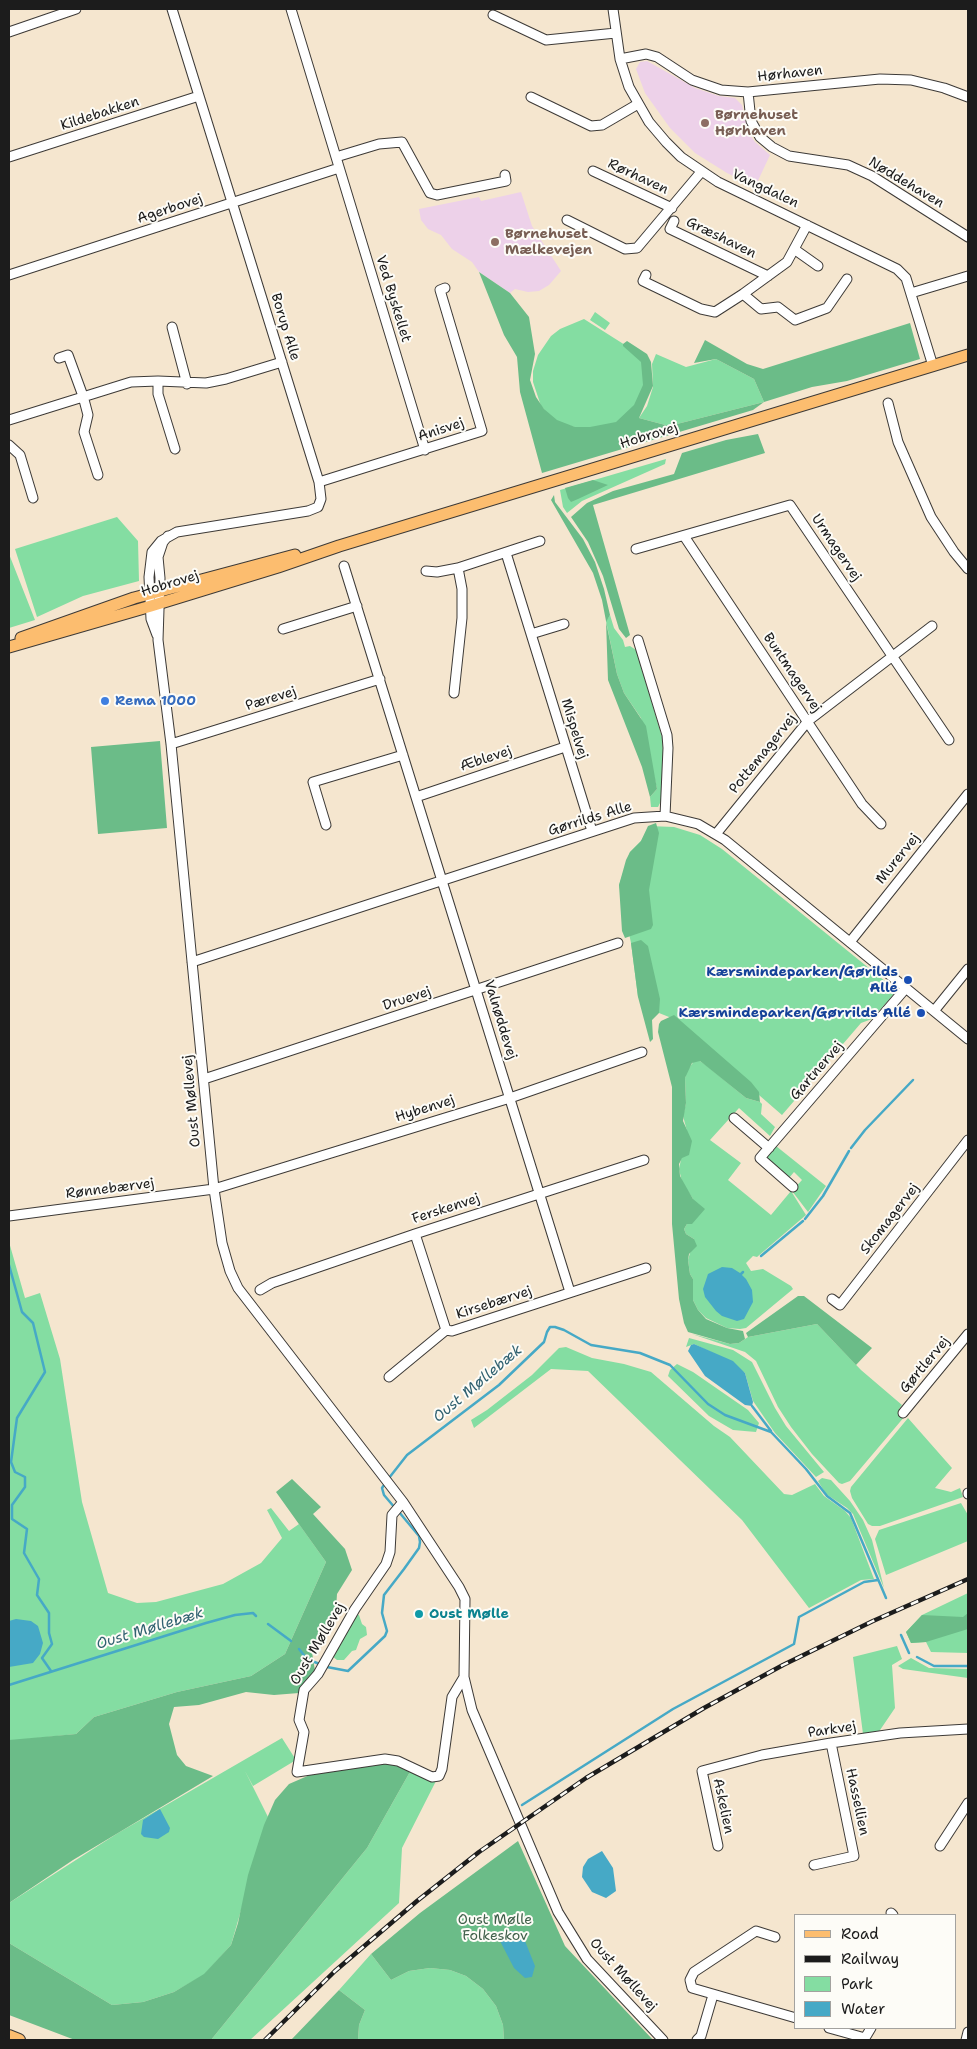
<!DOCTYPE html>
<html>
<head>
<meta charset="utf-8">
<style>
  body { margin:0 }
  #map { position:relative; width:977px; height:2049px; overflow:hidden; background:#f5e6cf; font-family:"Shantell Sans",sans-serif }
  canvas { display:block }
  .frame { position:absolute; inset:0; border:10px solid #1c1c1c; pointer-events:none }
  .legend { position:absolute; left:794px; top:1914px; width:162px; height:115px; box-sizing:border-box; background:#fdfcf7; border:1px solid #a3a29f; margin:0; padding:6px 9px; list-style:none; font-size:15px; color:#1c1c1c }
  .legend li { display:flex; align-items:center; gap:10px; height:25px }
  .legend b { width:25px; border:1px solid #a3a29f }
</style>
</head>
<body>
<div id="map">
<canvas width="977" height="2049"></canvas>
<div class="frame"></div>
<ul class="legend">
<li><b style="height:6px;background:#fcbd6f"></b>Road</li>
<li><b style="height:6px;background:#1c1c1c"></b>Railway</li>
<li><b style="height:14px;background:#84dda2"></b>Park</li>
<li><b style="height:14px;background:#46a9c6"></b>Water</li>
</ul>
</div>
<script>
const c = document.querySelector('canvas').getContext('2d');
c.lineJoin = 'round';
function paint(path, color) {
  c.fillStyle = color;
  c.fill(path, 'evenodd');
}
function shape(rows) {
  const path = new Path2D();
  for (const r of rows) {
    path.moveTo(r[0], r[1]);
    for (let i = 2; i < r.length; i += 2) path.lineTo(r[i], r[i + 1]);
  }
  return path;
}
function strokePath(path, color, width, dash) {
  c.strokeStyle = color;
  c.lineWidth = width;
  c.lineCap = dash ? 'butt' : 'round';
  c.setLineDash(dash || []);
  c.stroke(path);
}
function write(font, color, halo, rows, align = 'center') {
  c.font = font + ' "Shantell Sans",sans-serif';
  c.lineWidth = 4;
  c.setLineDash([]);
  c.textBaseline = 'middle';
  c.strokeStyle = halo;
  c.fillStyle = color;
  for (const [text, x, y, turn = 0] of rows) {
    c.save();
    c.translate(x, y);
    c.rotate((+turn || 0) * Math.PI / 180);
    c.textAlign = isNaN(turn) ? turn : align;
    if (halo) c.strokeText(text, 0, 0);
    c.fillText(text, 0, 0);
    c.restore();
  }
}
paint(shape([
  [647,61,695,88,719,96,735,98,742,105,748,132,755,142,770,155,755,187,727,173,695,153,670,128,645,93,636,69,640,62],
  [521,192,532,226,561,271,549,285,539,291,528,292,515,289,510,293,479,272,472,262,452,249,441,235,428,229,421,220,419,209,479,197,481,201]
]), '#edd1e9');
paint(shape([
  [595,312,610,323,605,330,590,320],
  [584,319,644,357,647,381,632,415,594,433,554,421,541,406,533,382,533,371,538,355,551,336,560,329],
  [656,354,686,367,716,359,754,379,764,402,669,426,639,418,647,406,653,387,652,364],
  [666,459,665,464,582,501,567,513,563,507,560,490],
  [117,517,138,541,139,581,83,596,37,617,15,549],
  [9,554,35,620,9,628],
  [610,615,614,628,623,640,625,647,630,646,636,650,662,737,663,751,661,801,658,807,651,807,650,797,657,789,641,718,624,693,617,674,606,621],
  [649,826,674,827,700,835,722,849,891,986,893,995,872,1019,861,1023,782,1115,669,1017,659,1013,638,997,631,943,619,885,630,852,641,841],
  [694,1061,700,1061,707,1066,746,1098,760,1102,762,1104,761,1114,775,1127,770,1136,739,1108,710,1140,741,1163,728,1180,771,1215,791,1191,806,1215,757,1257,753,1256,746,1263,751,1271,763,1269,791,1286,793,1289,746,1328,740,1329,727,1328,706,1318,698,1310,693,1300,693,1279,690,1274,688,1260,694,1239,686,1234,684,1229,687,1224,693,1199,682,1182,679,1169,687,1131,683,1116,686,1103,685,1078,687,1071],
  [776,1146,826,1186,808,1212,792,1191,802,1180,794,1172,789,1178,765,1158],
  [9,1242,25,1298,40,1293,60,1359,82,1502,108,1593,137,1603,156,1602,223,1584,261,1563,282,1538,267,1510,271,1508,289,1531,299,1524,326,1562,285,1654,251,1676,177,1692,94,1717,76,1734,9,1741],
  [817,1324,861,1370,902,1405,899,1409,905,1416,850,1481,842,1484,839,1483,812,1454,791,1427,778,1407,756,1361,745,1352,692,1334,730,1344,739,1343,748,1337],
  [689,1338,733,1350,752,1362,775,1408,786,1426,824,1472,816,1477,775,1433,753,1401,745,1373,713,1353,694,1344,686,1347],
  [566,1347,592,1358,624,1364,651,1372,714,1426,730,1437,784,1494,792,1495,815,1484,824,1496,845,1511,851,1518,874,1579,861,1580,809,1608,742,1520,588,1371,551,1369,474,1428,471,1420,487,1410,532,1375,559,1348],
  [677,1364,693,1372,748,1410,759,1423,756,1432,733,1430,709,1416,668,1376,670,1370],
  [908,1418,952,1468,935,1488,951,1492,960,1488,963,1497,880,1526,872,1526,868,1524,852,1498,850,1491,851,1487],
  [822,1478,831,1480,850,1501,863,1520,872,1540,884,1588,853,1514,847,1508,826,1494,818,1481],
  [961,1503,968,1515,968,1541,886,1575,875,1539,879,1530],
  [968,1593,968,1653,931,1652,926,1642,911,1643,906,1632,922,1615],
  [356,1613,359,1615,362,1624,366,1627,367,1635,360,1639,356,1650,352,1651,344,1660,337,1660,332,1656],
  [897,1646,902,1659,892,1665,895,1708,878,1733,863,1734,853,1657],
  [911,1658,929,1668,968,1669,968,1678,903,1669,898,1666],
  [282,1738,296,1760,253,1786,245,1771,268,1817,231,1945,204,1975,174,1992,143,2002,112,2005,9,1943,9,1903,118,1833],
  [411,1770,436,1781,402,1848,399,1903,250,2040,211,2040,367,1848],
  [371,1954,391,1980,409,1971,430,1968,450,1970,466,1976,483,1989,496,2006,503,2025,504,2040,358,2040,359,2025,365,2010,339,1990]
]), '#84dda2');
paint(shape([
  [479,272,510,293,529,317,535,354,530,380,536,397,544,409,557,420,575,427,590,427,616,422,634,405,643,385,641,362,623,346,623,344,627,341,647,354,651,362,653,386,639,418,669,426,764,402,754,379,716,359,694,363,705,340,747,364,763,369,910,323,920,359,847,381,812,387,764,402,753,410,542,473,520,392,517,357,504,335],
  [758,434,765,453,593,505,630,635,626,638,619,629,603,576,588,542,571,517,587,503,613,491,674,474,682,453,726,440],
  [593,480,608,485,578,499,571,502,568,498,565,488],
  [554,495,555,502,583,539,595,562,604,589,610,615,606,622,617,674,624,693,646,726,657,789,650,797,642,767,608,680,606,621,602,600,593,573,551,500],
  [160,741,167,828,98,834,91,747],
  [656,823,659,833,649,890,653,925,651,929,625,938,622,931,619,885,626,860,630,852,641,841,648,826],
  [641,940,648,946,660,999,659,1013,652,1020,653,1039,650,1042,638,997,631,943],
  [674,1015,751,1082,759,1092,760,1102,746,1098,700,1061,692,1063,685,1078,686,1103,683,1121,692,1141,689,1155,682,1158,679,1164,680,1176,693,1199,705,1209,692,1224,687,1224,684,1229,686,1234,694,1239,697,1246,689,1254,688,1260,690,1274,693,1279,693,1300,698,1310,706,1319,727,1328,743,1331,745,1339,739,1343,730,1344,688,1332,684,1323,679,1299,672,1224,672,1087,658,1032,659,1024,661,1021],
  [798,1296,804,1296,872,1348,856,1365,817,1324,748,1337,746,1333],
  [292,1479,321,1507,313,1514,345,1549,352,1570,337,1594,336,1609,312,1652,315,1671,299,1693,274,1695,246,1692,199,1705,174,1707,169,1724,177,1755,186,1766,213,1776,73,1860,9,1903,9,1740,76,1734,94,1717,177,1692,251,1676,285,1654,326,1562,276,1492],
  [968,1613,968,1629,926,1642,911,1643,906,1632,922,1615,963,1617],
  [378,1761,394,1762,411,1770,367,1848,211,2040,75,2040,9,2015,9,1943,112,2005,143,2002,174,1992,204,1974,231,1945,238,1923,248,1875,264,1825,275,1800,289,1784,319,1771],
  [518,1841,565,1946,653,2040,504,2040,503,2025,496,2006,483,1989,466,1976,450,1970,430,1968,409,1971,391,1980,371,1954,420,1913],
  [339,1990,365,2010,359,2025,358,2040,291,2040]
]), '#6bbc88');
paint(shape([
  [722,1267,732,1268,740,1273,746,1279,752,1290,753,1302,744,1319,737,1321,722,1316,716,1311,705,1297,703,1289,708,1274],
  [694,1344,733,1361,745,1373,753,1402,752,1406,745,1405,705,1376,688,1351,691,1345],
  [16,1619,31,1621,38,1626,43,1643,40,1654,33,1663,9,1667,9,1621],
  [160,1809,170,1828,169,1832,158,1839,144,1837,141,1834,143,1820],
  [602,1851,613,1868,616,1891,606,1898,592,1892,582,1877,583,1867,588,1859],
  [507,1931,516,1931,525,1941,535,1966,532,1977,525,1978,514,1968,500,1941,502,1935]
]), '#46a9c6');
strokePath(shape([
  [851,1148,865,1130,913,1080],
  [805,1219,823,1196,849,1151],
  [761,1256,803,1221],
  [9,1265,22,1312,33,1323,45,1372,17,1418,11,1462,15,1472,25,1477,25,1487,12,1505,12,1519,27,1529,24,1553,39,1579,37,1595,49,1613,49,1633,52,1644,42,1658,51,1671],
  [741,1274,743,1272],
  [752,1406,771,1431],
  [389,1478,407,1455,499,1385,544,1342,547,1332,550,1327,555,1327,564,1330,591,1345,640,1353,670,1365,708,1404,725,1415,771,1432,806,1469,827,1496,850,1513,886,1598],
  [384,1485,382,1488,384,1495,395,1508],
  [268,1624,291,1641],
  [901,1635,909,1653],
  [299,1649,307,1659,327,1667,348,1671,385,1636,387,1631,382,1613,384,1595,404,1569,419,1548,420,1542,419,1536,399,1512],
  [917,1657,934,1666,968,1666],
  [9,1685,206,1623,235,1615,253,1613,256,1616],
  [522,1805,673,1709,794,1644,799,1617,864,1582,878,1580]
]), '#46a9c6', 2.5);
const minor = shape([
  [291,9,425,450],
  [613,9,620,59,629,87,649,122,666,142,681,157,718,182,897,269,906,278,933,366],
  [493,15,546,40,616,33],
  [9,32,76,9],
  [620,59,646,54,657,57,692,80,721,90,748,92,880,79,911,80,944,88,968,97],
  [748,92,751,121,760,137,772,147,789,156,848,165,872,176,968,237],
  [531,97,591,126,602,125,638,104],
  [9,157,199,96],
  [336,157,379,144,402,142,430,193,437,195,506,181,505,175],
  [593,171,672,208],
  [567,220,625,249,637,248,701,172],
  [674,221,670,229,768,276],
  [794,249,818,266],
  [9,275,339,168],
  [646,275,643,281,701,309,715,312,743,294,787,262,807,225],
  [911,293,968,276],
  [743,294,761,309,778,307,795,320,827,308,847,279],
  [172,327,187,384],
  [59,358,68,355,83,396,88,415,84,432,98,475],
  [158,381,158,394,175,449],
  [888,403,898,442,931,517,954,552,968,569],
  [9,420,131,382,158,381,206,383,226,379,282,362],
  [9,445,20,455,33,498],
  [319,482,482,431,440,290,445,288],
  [168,536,163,542,158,557,160,578,158,640,171,744,214,1189,222,1243,230,1271,238,1288,403,1502,459,1587,465,1599,464,1677,472,1710,558,1912,587,1959,663,2040],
  [684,536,862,804,881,824],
  [636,549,790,505,949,740],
  [506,553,592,831],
  [344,566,570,1292],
  [426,571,437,572,458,568],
  [283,629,357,606],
  [531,634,564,624],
  [157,635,151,619,149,577,152,552,161,541,177,532,308,511,318,507,321,499,319,482,172,9],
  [638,640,667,735,668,748,665,816],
  [454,693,462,618,462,589,458,568,540,541],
  [171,744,380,679],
  [416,797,565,747],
  [326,825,313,782,403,755],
  [716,834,808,721,932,626],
  [850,942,968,794],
  [192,962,634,818,665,816,698,824,725,840,968,1039],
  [934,1011,968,969],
  [204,1079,618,943],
  [734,1118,769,1148],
  [793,1187,760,1158,906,988],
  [9,1216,214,1189,510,1098,642,1052],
  [415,1234,446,1330,452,1331,646,1268],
  [260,1290,272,1283,415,1234,644,1160],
  [832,1299,840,1305,968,1140],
  [389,1377,446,1330],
  [903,1413,968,1334],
  [968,1494,968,1493],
  [403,1502,392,1515,390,1552,386,1564,355,1609,318,1674,304,1690,299,1720,304,1732,297,1772,385,1759,398,1761,432,1777,439,1776,442,1769,452,1697,464,1677],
  [718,1846,702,1771,762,1755,831,1743,900,1733,968,1729],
  [940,1846,968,1803],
  [814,1865,854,1856,831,1743],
  [891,1913,893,1915],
  [775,1937,756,1931,694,1972,690,1980,692,1988,796,2018],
  [829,2028,865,2038,871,2028],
  [697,2040,701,2036,713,1995],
  [966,2040,968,2032]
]);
const major = shape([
  [21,638,134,598,295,555],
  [9,647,151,606,278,567,339,546,968,355]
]);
const highway = shape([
  [9,2036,19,2040]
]);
strokePath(minor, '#3d3a37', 11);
strokePath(major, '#3d3a37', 13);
strokePath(highway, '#3d3a37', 14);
strokePath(minor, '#fff', 9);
strokePath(major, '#fcbd6f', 11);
strokePath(highway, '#fcbd6f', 12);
const rail = shape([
  [265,2040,335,1971,417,1901,479,1852,586,1778,704,1708,783,1665,873,1621,968,1579]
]);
strokePath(rail, '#1c1c1c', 4.5);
strokePath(rail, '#fdfcf7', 2.5, [8]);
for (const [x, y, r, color] of [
  [705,123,5,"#8d6e63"],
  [495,242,5,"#8d6e63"],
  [105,701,5,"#3f7fe0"],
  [908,980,5,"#1a4fb4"],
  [921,1013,5,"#1a4fb4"],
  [419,1614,5,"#0f9aa8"]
]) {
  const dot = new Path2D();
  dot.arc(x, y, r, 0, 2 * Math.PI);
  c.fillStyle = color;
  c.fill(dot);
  strokePath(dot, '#fdfcf7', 2);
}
write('14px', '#1c1c1c', '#fdfcf7', [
  ["Hørhaven",790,74,-6],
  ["Kildebakken",100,114,-18],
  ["Rørhaven",638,177,25],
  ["Nøddehaven",906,183,31],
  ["Vangdalen",765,189,25],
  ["Agerbovej",170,209,-18],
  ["Græshaven",721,238,26],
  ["Ved Byskellet",393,299,73],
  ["Borup Alle",285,327,73],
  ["Anisvej",441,430,-18],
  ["Hobrovej",649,436,-17],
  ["Urmagervej",836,548,56],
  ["Hobrovej",170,584,-17],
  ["Buntmagervej",792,673,56],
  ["Pærevej",271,699,-17],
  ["Mispelvej",574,729,73],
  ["Pottemagervej",763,754,-51],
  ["Æblevej",486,759,-18],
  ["Gørrilds Alle",590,819,-17],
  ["Murervej",898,859,-51],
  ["Druevej",407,999,-18],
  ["Valnøddevej",500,1020,73],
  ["Gartnervej",817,1071,-49],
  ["Oust Møllevej",192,1101,-95],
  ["Hybenvej",425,1109,-17],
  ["Rønnebærvej",110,1189,-7],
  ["Ferskenvej",446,1209,-18],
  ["Skomagervej",890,1219,-52],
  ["Kirsebærvej",494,1303,-18],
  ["Gørtlervej",925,1365,-50],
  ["Oust Møllevej",318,1644,-59],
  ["Parkvej",832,1730,-8],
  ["Hassellien",857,1802,78],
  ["Askelien",723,1806,78],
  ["Oust Møllevej",623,1975,48]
]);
write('bold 14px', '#785e54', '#fdfcf7', [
  ["Børnehuset",715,115],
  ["Hørhaven",715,131],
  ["Børnehuset",505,234],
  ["Mælkevejen",505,250]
], 'left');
write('bold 14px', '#366cbe', '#fdfcf7', [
  ["Rema 1000",115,701]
], 'left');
write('bold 14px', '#164399', '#fdfcf7', [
  ["Kærsmindeparken/Gørilds",898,972],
  ["Allé",898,988],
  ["Kærsmindeparken/Gørrilds Allé",911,1013]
], 'right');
write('bold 14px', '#0d838f', '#fdfcf7', [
  ["Oust Mølle",429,1614]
], 'left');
write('14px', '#40604b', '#fdfcf7', [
  ["Oust Mølle",495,1920],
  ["Folkeskov",495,1936]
]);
write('italic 15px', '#316271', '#fdfcf7', [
  ["Oust Møllebæk",478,1384,-40],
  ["Oust Møllebæk",150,1629,-17]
]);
</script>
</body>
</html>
